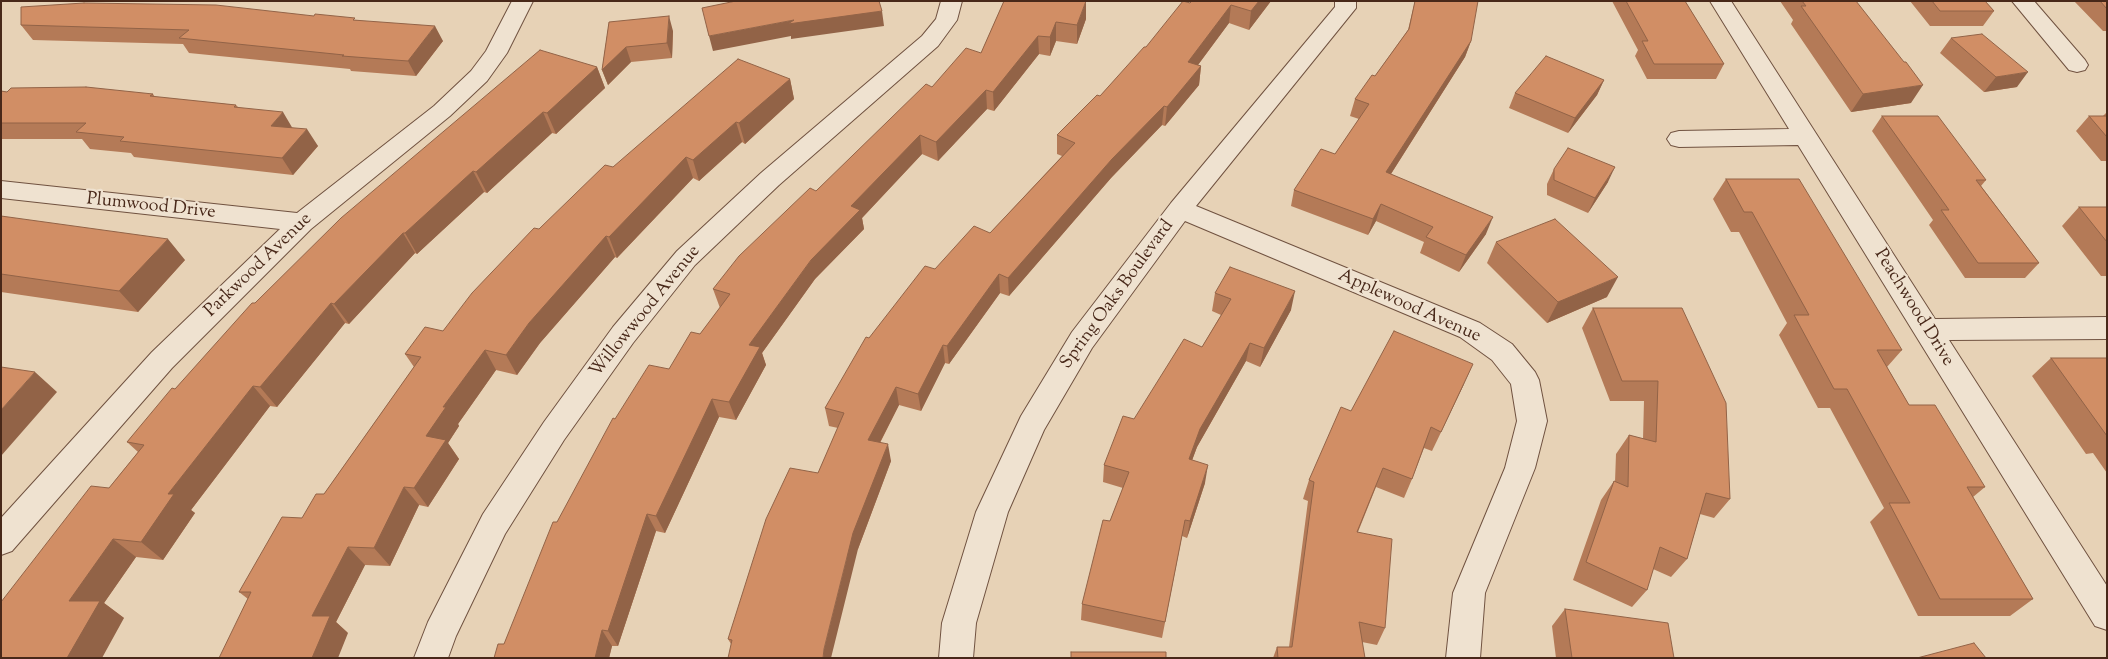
<!DOCTYPE html>
<html>
<head>
<meta charset="utf-8">
<style>
  body { margin:0 }
  #map { position:relative; width:2108px; height:659px; overflow:hidden; background:#e7d2b6; font-family:"Sorts Mill Goudy",serif }
  canvas { display:block }
  .frame { position:absolute; inset:0; border:2px solid #482819; pointer-events:none }
</style>
</head>
<body>
<div id="map">
<canvas width="2108" height="659"></canvas>
<div class="frame"></div>
</div>
<script>
const c = document.querySelector('canvas').getContext('2d');
c.lineJoin = 'round';
function shape(rows) {
  const path = new Path2D();
  for (const r of rows) {
    path.moveTo(r[0], r[1]);
    for (let i = 2; i < r.length; i += 2) path.lineTo(r[i], r[i + 1]);
  }
  return path;
}
function strokePath(path, color, width, dash) {
  c.strokeStyle = color;
  c.lineWidth = width;
  c.lineCap = dash ? 'butt' : 'round';
  c.setLineDash(dash || []);
  c.stroke(path);
}
function paint(path, color) {
  c.fillStyle = color;
  c.fill(path, 'evenodd');
}
function write(font, color, halo, rows, align = 'center') {
  c.font = font + ' "Sorts Mill Goudy",serif';
  c.lineWidth = 4.5;
  c.setLineDash([]);
  c.textBaseline = 'middle';
  c.strokeStyle = halo;
  c.fillStyle = color;
  for (const [text, x, y, turn = 0] of rows) {
    c.save();
    c.translate(x, y);
    c.rotate((+turn || 0) * Math.PI / 180);
    c.textAlign = isNaN(turn) ? turn : align;
    if (halo) c.strokeText(text, 0, 0);
    c.fillText(text, 0, 0);
    c.restore();
  }
}
const minor = shape([
  [512,1,533,1,507,53,487,81,450,116,311,229,172,368,12,551,1,555,1,518,152,352,280,229,1,198,1,181,297,213,434,106,471,71,486,51,512,1],
  [941,1,962,1,957,20,938,46,779,185,695,265,633,343,564,440,505,534,456,636,448,658,414,658,428,622,483,514,544,422,613,327,677,251,761,173,922,36,936,19,941,1],
  [1335,1,1356,1,1356,8,1196,206,1480,323,1512,344,1535,372,1539,380,1547,421,1535,468,1485,593,1480,658,1446,658,1453,593,1505,468,1517,421,1511,384,1492,360,1460,337,1185,221,1092,348,1044,430,1008,512,976,623,973,658,939,658,942,623,976,512,1021,416,1072,332,1171,203,1335,7,1335,1],
  [1710,1,1731,1,1935,319,2107,317,2107,339,1949,340,2107,586,2107,630,2095,626,1798,145,1679,147,1671,145,1667,139,1671,133,1679,131,1789,129,1710,1],
  [2012,1,2034,1,2085,60,2088,65,2085,70,2077,72,2069,70,2012,1]
]);
strokePath(minor, '#705240', 2);
paint(minor, '#efe2d0');
paint(shape([
  [1004,1,1086,19,1077,44,1056,41,1050,56,1039,54,994,111,987,109,938,161,922,154,862,218,864,229,815,279,762,353,766,365,736,420,719,417,665,533,656,531,618,646,612,646,609,658,494,658,504,644,557,522,615,419,669,369,700,334,720,308,713,289,816,191,932,87,981,53],
  [1271,1,1249,30,1229,23,1198,65,1201,66,1199,85,1165,126,1162,125,1111,178,1009,296,1000,293,949,364,945,363,921,411,899,405,880,443,891,461,858,549,731,644,728,639,818,473,838,428,829,426,825,408,869,338,935,269,990,233,1062,156,1057,154,1057,135,1100,96,1146,47,1190,3],
  [1415,1,1471,41,1465,57,1391,174,1486,234,1459,272,1420,253,1424,242,1376,221,1368,235,1291,206,1294,190,1335,154,1359,119,1350,116,1355,99,1375,76,1408,30],
  [1612,1,1685,1,1724,64,1716,79,1647,79,1635,56,1638,50],
  [1780,1,1856,1,1911,103,1851,112,1791,24,1793,20],
  [1910,1,1985,1,1994,11,1983,26,1930,26],
  [2074,1,2107,1,2107,31,2103,31],
  [314,16,356,20,443,41,416,76,351,71,350,69,189,53,183,44,33,40,21,25],
  [609,22,673,31,672,58,631,62,608,85,602,70],
  [1951,38,2017,87,1984,92,1940,53],
  [597,67,605,88,556,134,552,133,487,193,484,192,417,254,415,253,349,324,345,323,277,407,270,406,191,510,195,513,163,560,136,557,104,603,124,618,1,658,109,488,138,452,127,442,175,389,255,303],
  [790,79,794,99,745,144,742,142,699,181,693,178,617,258,615,257,540,343,517,375,496,370,458,424,459,426,448,443,459,459,428,507,419,505,390,566,365,565,336,622,348,633,248,599,239,592,324,494,414,367,405,354,443,331,539,229,613,167],
  [1604,80,1597,95,1568,133,1509,108,1515,93],
  [1,91,7,92,153,94,155,97,236,105,239,108,293,128,318,146,293,175,134,157,131,153,90,149,82,139,1,139],
  [2107,112,2107,161,2101,161,2076,131,2089,116,2103,116],
  [1882,116,1986,180,1981,186,2039,263,2025,278,1965,278,1929,225,1933,220,1872,131],
  [1554,169,1608,182,1588,213,1547,195,1547,184],
  [1726,179,1902,350,1887,367,1909,405,1985,487,1973,497,2033,599,2010,616,1918,616,1870,522,1884,508,1830,408,1818,408,1779,335,1787,323,1739,232,1731,232,1713,199],
  [2079,207,2107,207,2107,276,2101,276,2062,226],
  [1,216,185,260,138,312,1,292],
  [1496,242,1607,297,1547,323,1487,263],
  [1215,293,1291,310,1260,367,1246,361,1197,447,1192,460,1205,483,1187,538,1182,536,1162,638,1081,620,1082,604,1110,521,1123,488,1103,482,1104,465,1134,419,1202,347,1221,315,1212,311],
  [1593,308,1682,308,1730,499,1714,518,1700,514,1687,559,1671,577,1653,569,1647,590,1632,607,1573,580,1601,500,1614,481,1615,482,1616,454,1629,435,1643,439,1644,401,1610,401,1582,328],
  [2051,358,2107,358,2107,473,2093,453,2086,454,2032,376],
  [1464,384,1432,451,1424,448,1412,479,1404,498,1376,487,1358,532,1385,628,1377,645,1362,642,1365,658,1273,658,1277,647,1289,647,1308,501,1303,499,1309,480,1351,411],
  [1565,609,1674,658,1556,658,1552,626]
]), '#b47a57');
paint(shape([
  [1086,1,1086,19,1077,44,1077,25],
  [1259,1,1271,1,1249,30,1251,11],
  [1231,5,1229,23,1186,81,1188,62],
  [882,11,884,26,791,39,791,36,713,51,709,36,794,20],
  [669,16,673,31,672,58,667,43],
  [1056,22,1056,41,1050,56,1050,37],
  [435,26,443,41,416,76,408,61],
  [1038,36,1039,54,994,111,993,92],
  [1471,41,1465,57,1382,188,1386,172],
  [626,47,631,62,608,85,602,70],
  [1201,66,1199,85,1165,126,1167,107],
  [597,67,605,88,556,134,547,113],
  [2028,72,2017,87,1984,92,1996,77],
  [790,79,794,99,745,144,739,123],
  [1604,80,1597,95,1568,133,1575,118],
  [1923,85,1911,103,1851,112,1863,94],
  [986,90,987,109,938,161,936,142],
  [1164,106,1162,125,1111,178,1009,296,1008,278,1112,159],
  [283,112,293,129,271,126],
  [543,112,552,133,487,193,476,172],
  [736,122,742,142,699,181,693,160],
  [307,129,318,146,293,175,282,158],
  [920,135,922,154,862,218,864,229,815,279,762,353,766,365,736,420,729,402,749,345,851,206],
  [686,157,693,178,617,258,609,237],
  [1615,167,1608,182,1588,213,1595,198],
  [473,171,484,192,417,254,405,233],
  [1381,204,1376,221,1368,235,1373,219],
  [1493,217,1486,234,1459,272,1466,255],
  [403,233,415,253,349,324,334,304],
  [606,236,615,257,540,343,517,375,506,355,529,323],
  [168,239,185,260,138,312,119,291],
  [999,274,1000,293,949,364,947,346],
  [1618,277,1607,297,1547,323,1558,302],
  [1295,291,1291,310,1260,367,1264,348],
  [331,303,345,323,277,407,260,387],
  [1250,343,1246,361,1197,447,1186,477,1189,459,1200,429],
  [943,345,945,363,921,411,918,394],
  [485,350,496,370,458,424,459,426,448,443,459,459,428,507,414,488,426,436,443,407],
  [1473,364,1464,384,1432,451,1441,432],
  [35,372,57,392,1,456,1,410],
  [253,386,270,406,191,510,195,513,163,560,141,542,168,494],
  [896,387,899,405,872,458,868,440],
  [712,399,719,417,665,533,656,516],
  [888,444,891,461,858,549,831,658,823,658,824,649,853,533],
  [1208,465,1205,483,1187,538,1190,521],
  [404,487,419,505,390,566,374,548],
  [647,514,656,531,618,646,608,631],
  [113,539,136,557,104,603,124,618,102,658,67,658,69,601],
  [348,547,365,565,336,622,348,633,338,658,312,658,312,616],
  [602,630,612,646,609,658,595,658]
]), '#926347');
const building = shape([
  [736,1,879,1,882,11,788,24,794,20,709,36,702,8,736,1],
  [1004,1,1086,1,1077,25,1056,22,1050,37,1038,36,993,92,986,90,936,142,920,135,851,206,860,210,811,260,749,345,760,347,729,402,712,399,656,516,647,514,608,631,602,630,595,658,494,658,498,644,504,644,553,522,557,522,613,418,615,419,649,365,669,369,691,332,700,334,730,294,713,289,739,256,810,188,816,191,926,84,932,87,966,48,981,53,1004,1],
  [1183,1,1190,3,1192,1,1259,1,1251,11,1231,5,1188,62,1201,66,1167,107,1164,106,1112,159,1008,278,999,274,947,346,943,345,918,394,896,387,868,440,888,444,853,533,824,649,823,658,728,658,732,640,728,639,766,519,790,468,818,473,844,413,825,408,866,337,869,338,925,266,935,269,974,226,990,233,1075,143,1057,135,1097,95,1100,96,1144,47,1146,47,1183,1],
  [1415,1,1478,1,1471,41,1386,172,1493,217,1466,255,1426,237,1433,227,1381,204,1373,219,1294,190,1321,149,1335,154,1369,104,1355,99,1372,75,1375,76,1409,29,1415,1],
  [1626,1,1685,1,1724,64,1654,64,1642,41,1648,41,1626,1],
  [1802,1,1856,1,1904,62,1906,62,1923,85,1863,94,1801,6,1806,6,1802,1],
  [1932,1,1985,1,1994,11,1940,11,1932,1],
  [2100,1,2107,1,2107,9,2100,1],
  [84,3,216,5,314,16,315,14,355,18,353,20,435,26,408,61,342,56,344,55,179,38,189,30,21,25,21,7,84,3],
  [669,16,667,43,626,47,602,70,609,22,669,16],
  [1982,34,2028,72,1996,77,1951,38,1982,34],
  [540,50,597,67,547,113,543,112,476,172,473,171,405,233,403,233,334,304,331,303,260,387,253,386,168,494,174,494,141,542,113,539,69,601,100,601,67,658,1,658,1,602,91,486,109,488,144,445,127,442,172,388,175,389,252,303,255,303,341,218,540,50],
  [1546,56,1604,80,1575,118,1515,93,1546,56],
  [738,59,790,79,739,123,736,122,693,160,686,157,609,237,606,236,529,323,506,355,485,350,443,407,446,407,426,436,446,440,414,488,404,487,374,548,348,547,312,616,330,616,312,658,219,658,251,592,239,592,282,517,302,518,316,494,324,494,421,357,405,354,425,327,443,331,472,293,534,228,539,229,605,165,613,167,738,59],
  [86,87,153,94,150,96,236,105,234,107,283,112,271,126,307,129,282,158,120,141,124,137,76,132,86,123,1,123,1,91,7,92,11,88,86,87],
  [1882,116,1938,116,1986,180,1976,180,2039,263,1978,263,1941,210,1949,210,1882,116],
  [2089,116,2107,116,2107,137,2089,116],
  [1568,148,1615,167,1595,198,1554,180,1554,169,1568,148],
  [1726,179,1799,179,1902,350,1877,350,1909,405,1935,405,1985,487,1967,487,2033,599,1940,599,1889,503,1910,503,1847,389,1834,389,1794,315,1809,315,1752,212,1744,212,1726,179],
  [2079,207,2107,207,2107,242,2079,207],
  [1,216,168,239,119,291,1,274,1,216],
  [1555,219,1618,277,1558,302,1496,242,1555,219],
  [1230,267,1295,291,1264,348,1250,343,1200,429,1189,459,1208,465,1190,521,1185,520,1165,622,1082,604,1103,520,1110,521,1129,472,1104,465,1123,416,1134,419,1184,339,1202,347,1231,299,1215,293,1230,267],
  [1593,308,1682,308,1726,403,1730,499,1706,493,1687,559,1660,547,1647,590,1586,562,1614,481,1628,487,1629,435,1656,442,1658,381,1622,381,1593,308],
  [1394,331,1473,364,1441,432,1431,427,1412,479,1383,468,1357,532,1392,539,1385,628,1359,622,1365,658,1278,658,1277,647,1292,647,1314,482,1309,480,1341,407,1351,411,1394,331],
  [2051,358,2107,358,2107,436,2051,358],
  [1,367,35,372,1,410,1,367],
  [1565,609,1668,623,1674,658,1572,658,1565,609],
  [1974,643,1986,658,1917,658,1974,643],
  [1071,652,1166,652,1166,658,1071,658,1071,652]
]);
paint(building, '#d18e65');
strokePath(building, '#926347', 1);
write('18px', '#482819', '#efe2d0', [
  ["Plumwood Drive",151,207,6],
  ["Parkwood Avenue",259,266,-44],
  ["Spring Oaks Boulevard",1118,295,-54],
  ["Applewood Avenue",1409,307,24],
  ["Peachwood Drive",1913,308,58],
  ["Willowwood Avenue",646,312,-51]
]);
</script>
</body>
</html>
